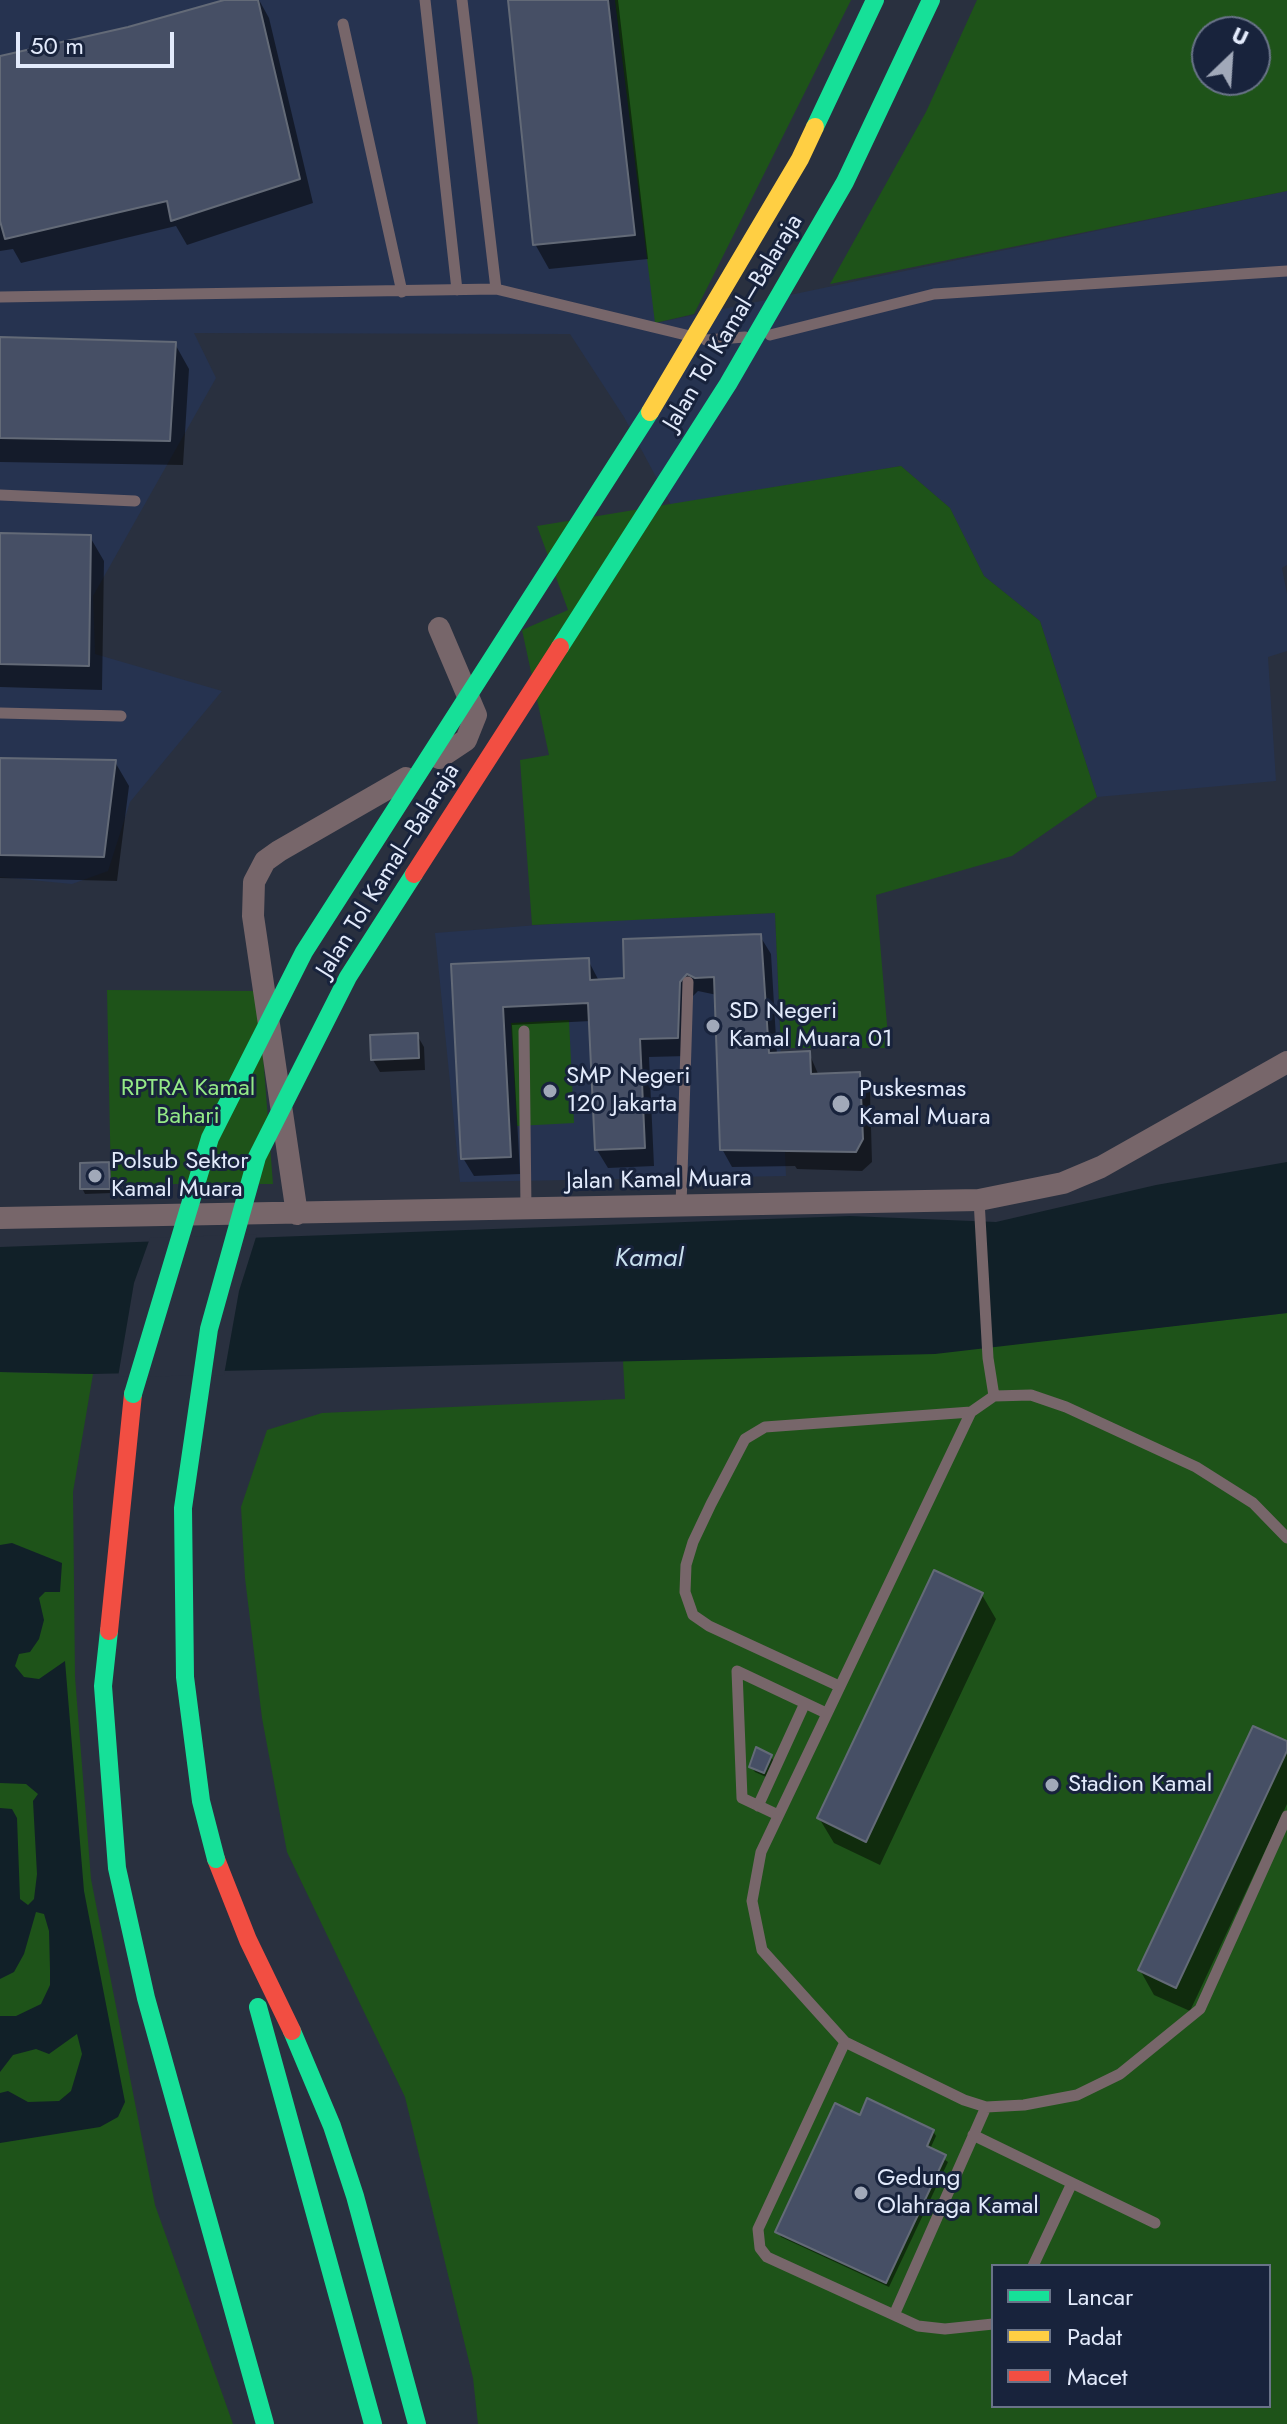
<!DOCTYPE html>
<meta charset="utf-8">
<style>
body{margin:0}
#map{position:relative;width:1287px;height:2424px;overflow:hidden;background:#29303f;font-family:Jost,sans-serif}
canvas{display:block}
.legend{position:absolute;left:991px;top:2264px;width:280px;height:144px;box-sizing:border-box;background:#18233c;border:2px solid #697388;margin:0;padding:10px 14px;list-style:none;font-size:24px;color:#e2eafb}
.legend li{display:flex;align-items:center;gap:16px;height:40px}
.legend b{width:40px;border:2px solid #697388}
.north{position:absolute;left:1191px;top:16px;width:80px;height:80px;box-sizing:border-box;background:#18233c;border:2px solid #697388;border-radius:50%;rotate:25deg;font-size:22px;font-weight:700;line-height:32px;text-align:center;color:#e2eafb}
.north::after{content:'';display:block;margin:auto;width:28px;height:36px;background:#a1a9b9;clip-path:polygon(50% 0,100% 100%,50% 72%,0 100%)}
.scale{position:absolute;left:16px;top:32px;width:158px;height:36px;box-sizing:border-box;border:4px solid #e2eafb;border-top:0;padding-left:10px;font-size:24px;line-height:28px;white-space:nowrap;color:#e2eafb;-webkit-text-stroke:6px #18233c;paint-order:stroke}
</style>
<div id="map">
<canvas width="1287" height="2424"></canvas>
<ul class="legend">
<li><b style="height:10px;background:#16e098"></b>Lancar</li>
<li><b style="height:10px;background:#ffcf43"></b>Padat</li>
<li><b style="height:10px;background:#f24e42"></b>Macet</li>
</ul>
<div class="north">U</div>
<div class="scale">50 m</div>
</div>
<script>
const g = document.querySelector('canvas').getContext('2d');
g.lineJoin = 'round';
function fill(path, color) { g.fillStyle = color; g.fill(path, 'evenodd'); }
const poly = rows => new Path2D(rows.map(r => 'M' + r).join(''));
function stroke(path, color, width, dash) { g.strokeStyle = color; g.lineWidth = width; g.lineCap = dash ? 'butt' : 'round'; g.setLineDash(dash || []); g.stroke(path); }
function drawText(font, color, halo, rows, align = 'center') {
  g.font = font + ' Jost,sans-serif'; g.lineWidth = 6; g.setLineDash([]); g.textBaseline = 'middle'; g.strokeStyle = halo; g.fillStyle = color; for (const [text, x, y, turn = 0] of rows) {
    g.save(); g.translate(x, y); g.rotate((+turn || 0) * Math.PI / 180); g.textAlign = isNaN(turn) ? turn : align; if (halo) g.strokeText(text, 0, 0); g.fillText(text, 0, 0); g.restore();
  }
}
fill(poly([
 [0,0,615,0,656,323,1287,191,1287,565,1282,568,1287,594,1287,651,1268,657,1276,781,1097,797,1040,621,984,576,950,508,901,466,671,505,624,417,570,334,194,333,216,378,93,596,95,654,222,691,130,802,108,871,72,884,0,877],
 [775,913,786,1176,460,1182,435,933,615,919]
]), '#263350');
fill(poly([
 [615,0,851,0,694,314,655,323],
 [977,0,1287,0,1287,191,830,284,926,112],
 [1207,32,1255,32,1255,80,1207,80],
 [901,466,950,508,984,576,1040,621,1097,797,1012,856,876,895,889,1048,781,1048,775,913,532,925,520,760,549,755,522,630,568,610,537,526],
 [107,990,258,991,273,1184,111,1184],
 [569,1020,574,1123,517,1126,511,1023],
 [1287,1313,1287,2424,478,2424,473,2378,405,2097,287,1852,262,1718,245,1578,241,1507,267,1430,322,1413,625,1399,623,1361,935,1353],
 [993,2266,1269,2266,1269,2406,993,2406],
 [0,1372,93,1374,73,1492,75,1677,91,1879,155,2205,233,2424,0,2424]
]), '#1e5319');
fill(poly([
 [1287,1162,1287,1313,935,1354,93,1374,0,1372,0,1247,850,1216,996,1222,1156,1185],
 [12,1543,62,1563,60,1592,45,1592,39,1598,44,1620,39,1639,30,1652,19,1654,15,1666,24,1677,39,1679,65,1661,84,1891,125,2102,118,2117,100,2127,0,2143,0,2093,8,2091,28,2102,59,2101,71,2091,82,2054,77,2034,49,2054,36,2049,13,2055,0,2072,0,2016,16,2016,41,2004,50,1985,50,1970,49,1931,44,1914,36,1912,24,1954,14,1972,0,1979,0,1808,12,1809,17,1818,20,1899,28,1905,34,1899,37,1874,33,1801,38,1794,26,1784,0,1783,0,1545]
]), '#112028');
fill(poly([
 [257,1234,239,1291,224,1375,118,1377,134,1283,150,1238]
]), '#29303f');
fill(poly([
 [232,0,259,0,269,18,313,203,187,245,176,226,21,263,13,249,0,251,0,59],
 [510,0,618,0,648,259,549,269,535,244],
 [0,339,175,344,189,369,183,465,0,462],
 [0,535,90,537,104,561,102,690,0,687],
 [0,760,115,762,129,786,117,881,0,878],
 [760,936,771,954,777,1055,809,1053,819,1076,859,1074,870,1092,872,1162,862,1171,797,1169,795,1166,732,1167,722,1149,717,995,698,991,689,1000,687,1056,649,1057,654,1166,608,1168,597,1150,591,1021,512,1025,520,1174,474,1176,463,1158,453,966,588,960,599,981,626,980],
 [417,1035,424,1047,425,1070,380,1072,373,1060],
 [108,1164,112,1193,85,1194,82,1188],
 [982,1595,996,1619,880,1865,834,1843,819,1818],
 [1287,1744,1287,1804,1190,2011,1154,1995,1140,1970],
 [771,1756,774,1762,766,1777,755,1772,751,1767],
 [861,2117,933,2131,936,2136,930,2149,948,2162,889,2287,781,2237,778,2232]
]), '#0007');
const building = poly([
 [224,0,258,0,300,179,171,221,167,201,5,239,0,221,0,56,128,27,224,0],
 [508,0,608,0,635,235,533,245,508,0],
 [0,337,176,342,170,441,0,438,0,337],
 [0,533,91,535,89,666,0,664,0,533],
 [0,758,116,760,104,857,0,855,0,758],
 [761,934,769,1053,810,1051,811,1074,860,1072,863,1139,856,1152,720,1150,714,977,695,978,687,974,680,982,678,1038,640,1039,645,1148,595,1150,588,1003,503,1007,511,1157,461,1159,451,964,589,958,590,980,624,978,623,939,761,934],
 [418,1033,419,1058,371,1060,370,1035,418,1033],
 [109,1162,110,1189,80,1189,80,1163,109,1162],
 [934,1570,983,1593,866,1842,817,1818,934,1570],
 [1253,1726,1287,1741,1287,1751,1176,1988,1138,1970,1253,1726],
 [756,1747,772,1755,764,1773,749,1767,756,1747],
 [867,2098,934,2130,927,2146,946,2155,886,2283,775,2232,835,2103,860,2115,867,2098]
]);
fill(building, '#464f65');
stroke(building, '#636a77', 2);
stroke(poly([
 [425,0,457,290],
 [462,0,496,289],
 [343,24,402,292],
 [0,297,496,289,690,336],
 [770,335,934,294,1287,271],
 [706,340,745,337],
 [0,495,135,501],
 [0,713,121,716],
 [524,1031,526,1210],
 [979,1200,988,1358,994,1396],
 [681,1206,688,982],
 [1287,1538,1253,1503,1196,1467,1066,1407,1031,1395,994,1396,971,1412,761,1852,752,1901,762,1950,845,2042,964,2100,986,2107,1024,2105,1077,2095,1120,2074,1200,2009,1287,1816],
 [839,1686,709,1626,693,1615,685,1592,686,1565,693,1542,711,1504,745,1439,765,1427,971,1412],
 [758,1806,805,1703],
 [778,1815,742,1798,737,1671,826,1713],
 [845,2042,758,2229,760,2248,767,2257,894,2315,986,2107],
 [973,2135,1072,2183,1033,2266],
 [1072,2183,1155,2223],
 [894,2315,918,2326,945,2329,993,2324]
]), '#77666a', 11);
stroke(poly([
 [439,758,466,740,476,715,439,628],
 [297,1214,253,916,254,882,265,861,279,851,406,778],
 [0,1218,979,1200,1063,1183,1101,1167,1287,1062]
]), '#77666a', 22);
stroke(poly([
 [109,1631,103,1686,117,1868,146,1998,265,2424],
 [258,2007,373,2424],
 [292,2031,332,2126,355,2196,417,2424]
]), '#16e098', 18);
stroke(poly([
 [109,1631,133,1394],
 [216,1859,248,1940,292,2031]
]), '#f24e42', 18);
stroke(poly([
 [815,127,875,0],
 [560,647,728,384,845,182,931,0],
 [133,1394,210,1138,304,952,650,412],
 [216,1859,201,1801,185,1677,183,1508,209,1329,257,1157,348,977,414,874]
]), '#16e098', 18);
stroke(poly([
 [650,412,800,159,815,127]
]), '#ffcf43', 18);
stroke(poly([
 [414,874,560,647]
]), '#f24e42', 18);
for (const [x, y, r, color] of [
 [713,1026,8,"#a1a9b9"],
 [550,1091,8,"#a1a9b9"],
 [841,1104,10,"#a1a9b9"],
 [95,1176,8,"#a1a9b9"],
 [1052,1785,8,"#a1a9b9"],
 [861,2193,8,"#a1a9b9"]
]) { const dot = new Path2D(); dot.arc(x, y, r, 0, 2 * Math.PI); g.fillStyle = color; g.fill(dot); stroke(dot, '#18233c', 3); }
drawText('24px', '#e2eafb', '#18233c', [
 ["Jalan Tol Kamal–Balaraja",734,323,-59],
 ["Jalan Tol Kamal–Balaraja",389,871,-58],
 ["Jalan Kamal Muara",659,1181,-1]
]);
drawText('24px', '#e2eafb', '#18233c', [
 ["SD Negeri",729,1012],
 ["Kamal Muara 01",729,1040],
 ["SMP Negeri",566,1077],
 ["120 Jakarta",566,1105],
 ["Puskesmas",859,1090],
 ["Kamal Muara",859,1118],
 ["Polsub Sektor",111,1162],
 ["Kamal Muara",111,1190],
 ["Stadion Kamal",1068,1785],
 ["Gedung",877,2179],
 ["Olahraga Kamal",877,2207]
], 'left');
drawText('24px', '#94ea87', '#18233c', [
 ["RPTRA Kamal",188,1089],
 ["Bahari",188,1117]
]);
drawText('italic 26px', '#c9e1ee', '#18233c', [
 ["Kamal",649,1260]
]);
</script>
